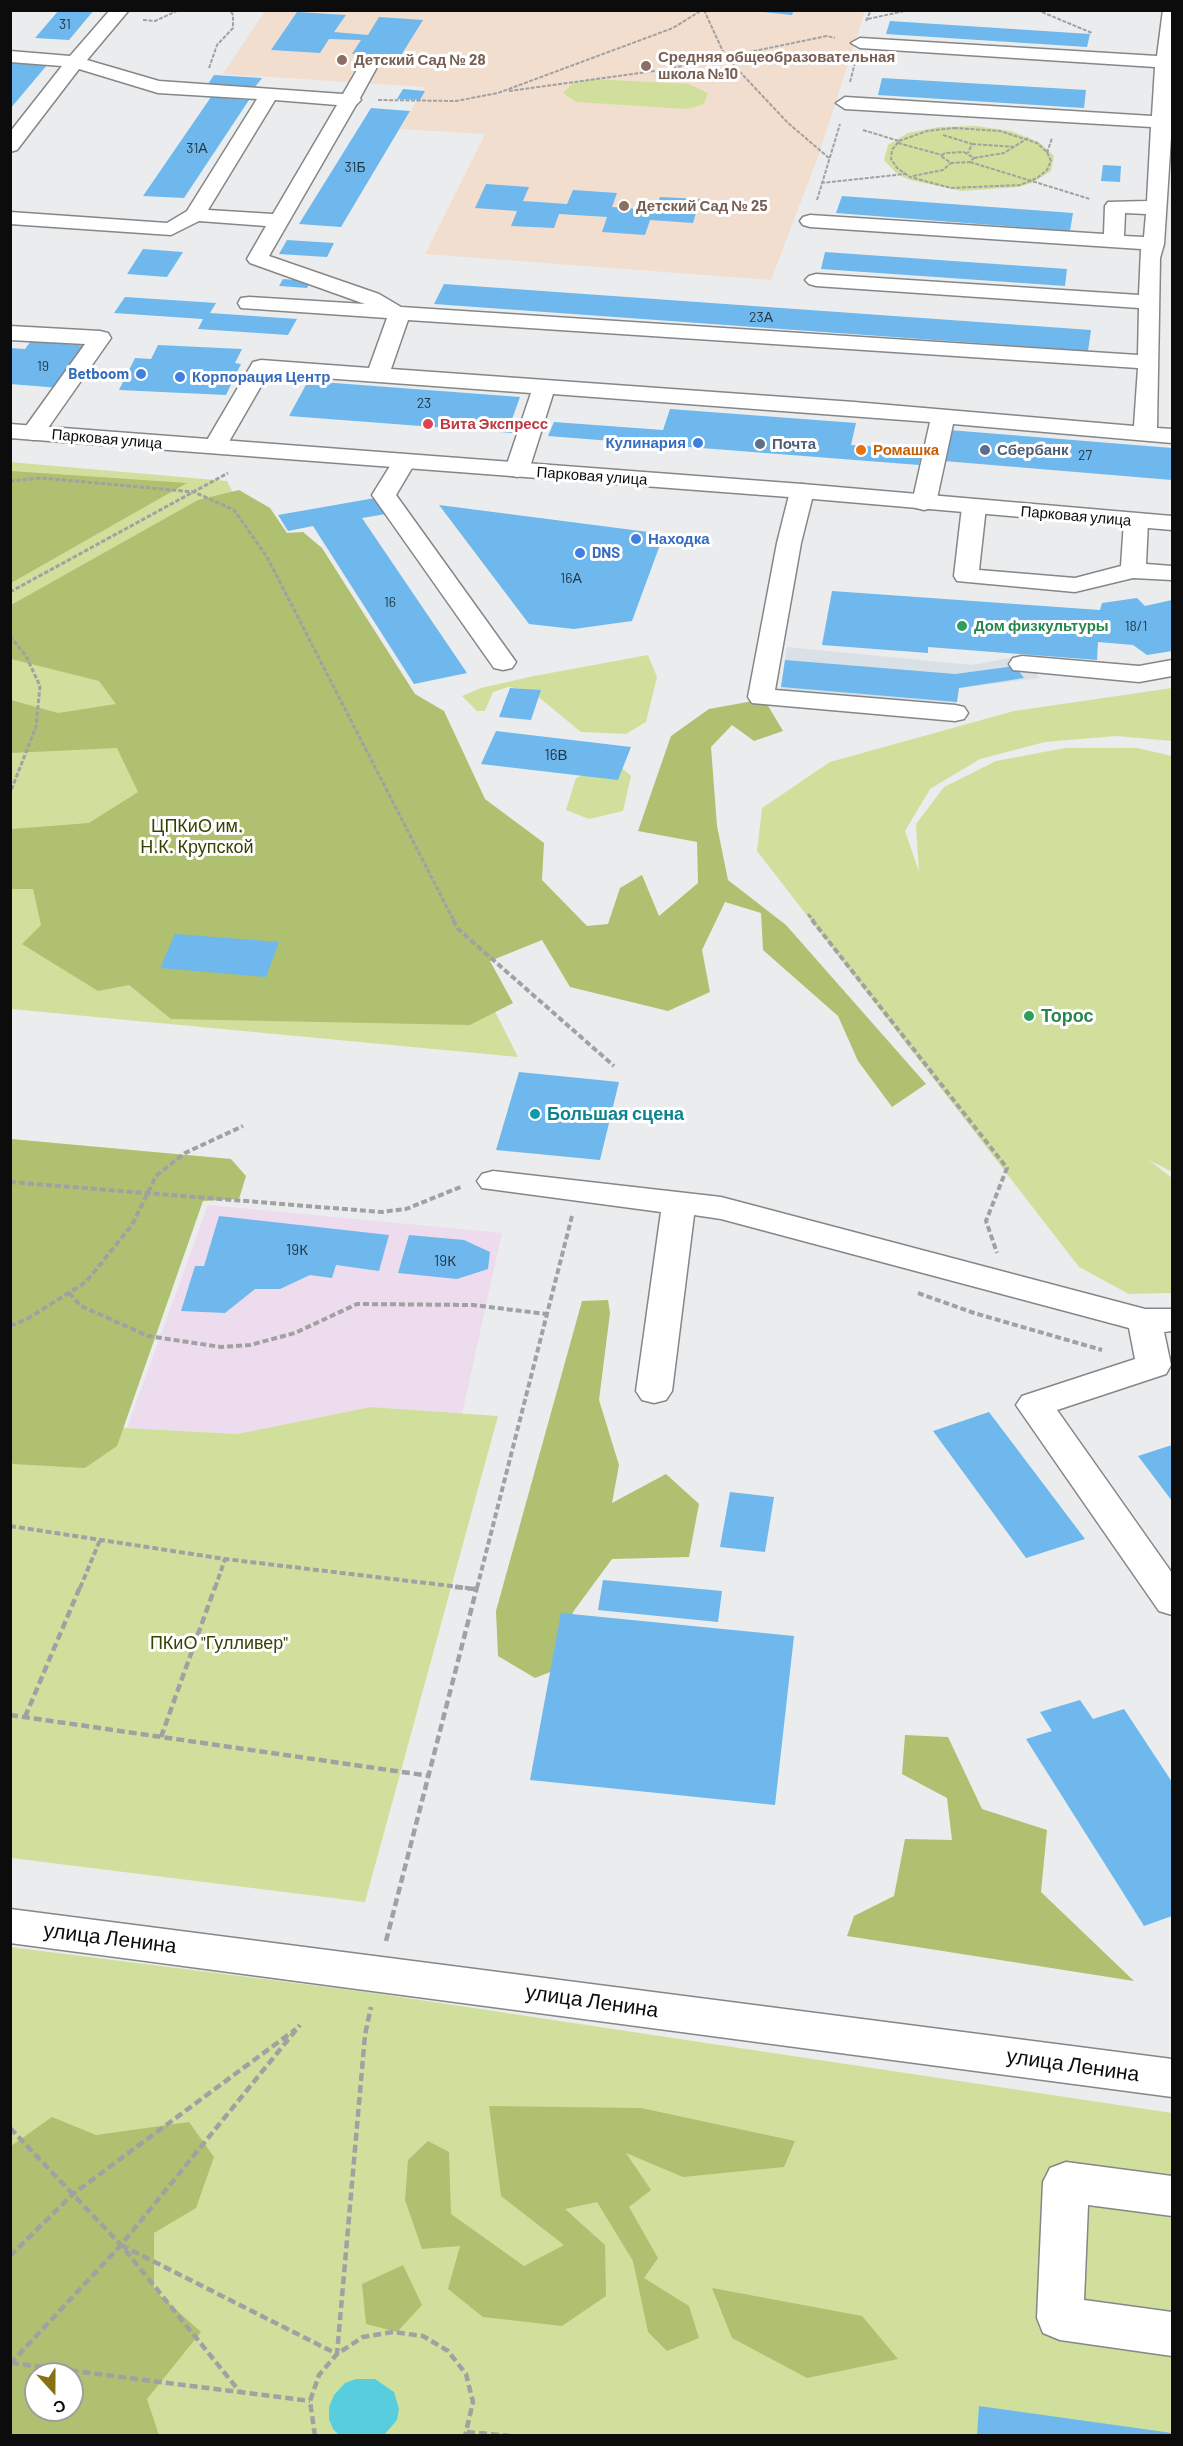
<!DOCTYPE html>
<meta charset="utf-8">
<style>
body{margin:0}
#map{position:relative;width:1183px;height:2446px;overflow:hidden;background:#ebeced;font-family:Barlow,sans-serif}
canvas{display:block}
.frame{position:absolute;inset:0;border:12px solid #0c0c0d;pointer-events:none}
.north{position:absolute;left:24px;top:2362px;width:60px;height:60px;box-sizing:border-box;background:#fff;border:2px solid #9e9e9e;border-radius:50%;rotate:159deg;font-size:16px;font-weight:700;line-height:24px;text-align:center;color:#0c0c0d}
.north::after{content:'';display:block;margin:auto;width:21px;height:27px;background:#897012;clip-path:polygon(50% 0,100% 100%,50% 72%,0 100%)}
</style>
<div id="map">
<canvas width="1183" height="2446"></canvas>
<div class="frame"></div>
<div class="north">С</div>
</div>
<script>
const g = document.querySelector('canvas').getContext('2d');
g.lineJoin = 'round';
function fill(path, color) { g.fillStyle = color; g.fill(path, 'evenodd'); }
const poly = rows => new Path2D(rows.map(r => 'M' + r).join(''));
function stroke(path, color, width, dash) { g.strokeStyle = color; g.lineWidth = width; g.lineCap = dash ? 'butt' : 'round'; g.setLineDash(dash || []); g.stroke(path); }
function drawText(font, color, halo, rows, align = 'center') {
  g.font = font + ' Barlow,sans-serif'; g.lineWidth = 6; g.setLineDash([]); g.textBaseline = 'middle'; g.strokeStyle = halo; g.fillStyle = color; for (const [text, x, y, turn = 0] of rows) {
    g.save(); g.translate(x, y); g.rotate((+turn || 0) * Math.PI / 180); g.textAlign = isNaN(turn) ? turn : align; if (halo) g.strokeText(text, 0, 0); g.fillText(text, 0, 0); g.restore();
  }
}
fill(poly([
 [208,1205,502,1233,462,1414,371,1407,237,1434,127,1428]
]), '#eddced');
fill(poly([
 [787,647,972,665,1021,656,1040,678,959,688,953,717,778,705]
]), '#d9e0e6');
fill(poly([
 [265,11,865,11,818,157,771,280,425,254,485,134,400,129,425,87,223,74]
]), '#f2decf');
fill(poly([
 [592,79,689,84,708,93,704,104,687,109,576,102,563,93,573,83],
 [976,126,1011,131,1039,142,1054,156,1051,171,1032,183,1018,187,962,191,910,180,897,174,884,160,888,145,908,133,939,127],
 [10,462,227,481,518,1057,11,1009],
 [648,655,657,677,646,722,626,734,581,732,530,690,508,687,493,692,485,711,477,711,462,696,481,688,534,676],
 [1172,688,1172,741,1117,736,1045,742,980,759,930,789,905,831,919,872,916,824,944,787,996,761,1065,748,1137,748,1172,756,1172,1172,1149,1160,1172,1178,1172,1293,1129,1294,1079,1267,757,851,762,808,830,762,1014,711],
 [614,761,631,776,623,811,589,819,566,810,576,778],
 [371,1407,498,1416,365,1902,11,1858,11,1417,127,1428,237,1434],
 [10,1947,367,1992,1172,2113,1172,2435,11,2435],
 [36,2374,72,2374,72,2410,36,2410]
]), '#d0e09c');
fill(poly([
 [11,471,187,483,11,583],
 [239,490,270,508,287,533,303,532,322,548,415,694,444,711,485,799,544,843,542,880,587,926,608,924,620,888,642,875,659,916,698,883,697,842,638,831,671,736,709,709,764,699,783,731,754,741,732,725,711,747,717,826,728,880,786,925,926,1084,892,1107,858,1061,838,1016,763,950,761,913,725,902,702,950,710,992,668,1011,570,987,542,940,490,961,513,1003,470,1025,171,1019,129,985,98,991,22,944,41,925,33,889,11,889,11,829,89,823,138,792,117,748,11,753,11,700,58,713,116,704,99,681,11,659,11,605,198,500],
 [11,1139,231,1159,246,1176,239,1199,203,1201,117,1446,85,1468,13,1464,11,1461],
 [608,1300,610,1313,599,1400,619,1465,612,1503,666,1474,699,1504,689,1557,612,1559,573,1612,563,1667,535,1678,498,1656,496,1611,582,1301],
 [905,1735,948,1737,982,1809,1047,1830,1041,1892,1134,1981,847,1936,854,1916,894,1896,905,1839,952,1840,947,1798,902,1774],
 [489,2106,641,2108,795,2141,784,2167,683,2177,626,2153,651,2190,629,2207,658,2258,644,2278,689,2306,699,2338,667,2351,648,2332,633,2261,597,2202,565,2209,605,2245,606,2296,562,2326,483,2317,448,2289,460,2246,422,2249,405,2200,408,2160,428,2141,449,2152,451,2214,524,2266,564,2245,501,2196],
 [52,2117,96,2135,189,2122,214,2157,196,2208,154,2233,154,2290,201,2332,147,2399,159,2435,11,2435,11,2146],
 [36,2374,72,2374,72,2410,36,2410],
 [403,2265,422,2305,397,2332,366,2324,362,2284],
 [712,2288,862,2316,898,2359,807,2378,732,2338]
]), '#afc070');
fill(poly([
 [356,2379,375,2379,394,2392,399,2409,397,2420,384,2435,339,2435,333,2429,329,2419,329,2407,334,2395,345,2383]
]), '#58cdde');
fill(poly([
 [59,10,94,10,69,40,35,38],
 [744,10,794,10,792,15],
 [297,12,346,15,334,32,368,35,379,17,423,20,400,57,352,54,361,40,329,39,320,53,271,50],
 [890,21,1090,34,1087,47,886,34],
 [10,63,47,65,10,109],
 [214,75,262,78,255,87,208,84],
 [882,78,1086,90,1084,108,878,95],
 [403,89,425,91,420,100,397,99],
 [211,97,249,100,184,198,143,196],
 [371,108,410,111,341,227,299,224],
 [1103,165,1121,166,1120,182,1101,181],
 [486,184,529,187,523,201,567,204,573,190,617,193,612,207,656,210,660,197,700,199,693,223,650,220,645,235,602,232,607,217,559,214,554,228,511,226,517,211,475,208],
 [842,196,1073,213,1070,231,836,213],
 [287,240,334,243,327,257,279,254],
 [143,249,183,252,167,277,127,274],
 [825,252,1067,269,1065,286,821,269],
 [283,279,311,281,307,288,279,286],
 [444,284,1091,330,1088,351,434,304],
 [125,297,216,303,210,313,297,319,288,335,198,329,203,319,114,313],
 [31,341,89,346,60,388,10,384,10,348,25,349],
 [158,345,242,349,235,363,241,364,226,395,119,390,135,358,151,359],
 [308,381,520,397,511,422,530,423,526,434,289,416],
 [670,409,856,423,851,445,922,450,919,465,548,436,554,422,663,430],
 [949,430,1172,448,1172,480,944,461],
 [375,498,386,514,362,518,467,673,414,684,313,526,288,531,278,515],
 [439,505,664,534,632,621,574,629,529,624],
 [832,591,1100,610,1102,603,1137,598,1145,606,1172,600,1172,651,1147,655,1133,645,1098,642,1097,660,928,647,928,653,822,645],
 [785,660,955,674,1015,666,1024,678,959,688,957,702,781,687],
 [510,688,541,690,531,720,499,717],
 [496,731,631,747,618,780,481,764],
 [175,934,279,942,266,977,160,968],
 [519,1072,619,1082,600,1160,496,1150],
 [219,1216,389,1235,379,1271,336,1265,332,1278,310,1275,280,1289,255,1289,225,1313,181,1311,195,1266,204,1266],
 [409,1235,464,1240,490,1252,488,1269,457,1279,398,1273],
 [989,1412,1085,1539,1026,1558,933,1431],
 [1172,1445,1172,1501,1138,1456],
 [730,1492,774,1497,765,1552,720,1547],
 [603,1580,722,1591,718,1622,598,1610],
 [561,1613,794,1636,775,1805,530,1780],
 [1080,1700,1093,1719,1124,1709,1172,1782,1172,1916,1144,1926,1026,1739,1052,1731,1040,1712],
 [979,2406,1172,2433,1172,2436,977,2436]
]), '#6eb8ed');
const minor = poly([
 [110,10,129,10,87,60,159,81,343,94,361,63,375,63,377,67,360,98,361,100,356,105,269,256,379,294,401,307,1138,355,1139,308,816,286,809,284,805,280,809,276,816,274,1139,295,1141,249,810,227,803,225,800,221,803,217,810,215,1104,234,1105,206,1108,202,1147,201,1151,127,845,109,836,103,845,97,1152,116,1155,67,860,48,851,43,860,38,1157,56,1163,10,1172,10,1172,122,1164,244,1160,258,1157,428,1172,429,1172,443,953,424,936,503,932,508,924,510,916,508,912,503,930,422,553,394,529,470,525,475,517,477,509,475,505,470,531,393,268,374,223,452,207,452,203,447,253,362,261,360,369,368,387,318,241,308,238,303,241,298,249,297,365,304,250,263,247,259,266,226,199,221,171,235,10,224,10,212,167,223,187,211,257,99,158,93,79,69,17,150,10,152,10,132,62,66,10,62,10,51,70,56,110,10],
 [275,100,337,105,273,214,208,210,275,100],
 [1125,213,1146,214,1144,237,1124,236,1125,213],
 [408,320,1138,368,1134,426,854,402,391,369,408,320],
 [10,326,100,331,108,333,111,338,41,438,33,440,25,438,21,433,85,344,10,340,10,326],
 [403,456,411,458,415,463,396,495,516,662,512,668,503,670,494,668,372,495,395,458,403,456],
 [802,484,810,486,814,491,801,543,775,690,955,705,964,707,968,713,964,719,955,721,752,703,748,697,777,543,790,491,794,486,802,484],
 [974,500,982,502,986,507,979,570,1075,578,1121,566,1124,521,1127,516,1136,514,1145,516,1148,521,1146,564,1172,566,1172,580,1133,578,1075,592,957,581,954,576,962,507,966,502,974,500],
 [1022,656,1139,666,1172,660,1172,676,1139,682,1013,670,1009,664,1013,658,1022,656],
 [493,1171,721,1197,1145,1309,1172,1309,1172,1331,1164,1332,1171,1365,1166,1374,1057,1410,1172,1573,1172,1615,1159,1611,1016,1405,1022,1396,1135,1359,1129,1328,721,1219,694,1215,672,1391,666,1400,654,1403,642,1400,636,1391,661,1212,482,1188,477,1181,482,1174,493,1171],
 [1066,2162,1172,2176,1172,2216,1088,2205,1084,2300,1172,2312,1172,2356,1060,2340,1043,2333,1037,2318,1043,2182,1050,2168,1066,2162]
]);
const major = poly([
 [10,424,802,484,1172,516,1172,530,802,498,10,438,10,424],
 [10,1909,1172,2059,1172,2097,10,1943,10,1909]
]);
stroke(minor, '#858687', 3);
stroke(major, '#858687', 3);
stroke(poly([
 [704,10,725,56,788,123,829,158],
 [1037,10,1092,33],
 [868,19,909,10],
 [143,20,155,21,179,10],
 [866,21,871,10],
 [209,68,217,45,233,28,233,15,230,10],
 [850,82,855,63],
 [509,91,662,70,827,36,835,38],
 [378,100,456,101,498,93,673,28,702,10],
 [954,128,1000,131,1037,143,1047,152,1051,161,1047,170,1037,178,1020,185,951,188,910,177,897,168,891,159,892,150,899,141,927,131,954,128],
 [863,130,899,141],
 [943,135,972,144,968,153],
 [898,143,942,155],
 [972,144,1016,147],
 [964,152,974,158,970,162,951,163,941,156,945,153,964,152],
 [1047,153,1052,138],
 [974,158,1004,153,1028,138],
 [970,162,1090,199],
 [913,176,943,170,951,163],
 [821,183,905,174],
 [817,200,840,124]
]), '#a0a1a2', 2, [4, 1.5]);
stroke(poly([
 [10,481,42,478,194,492,234,510,267,557,454,921],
 [10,592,228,473],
 [10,636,26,656,40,686,36,727,10,793],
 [808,914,814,921]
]), '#a0a1a2', 3, [4.5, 2]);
stroke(poly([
 [453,920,458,929,614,1066],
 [812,920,1007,1168,986,1221,997,1253],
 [10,1182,381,1212,406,1209,463,1186],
 [69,1293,81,1306,148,1336,221,1347,250,1345,295,1333,357,1304,473,1305,546,1314],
 [918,1293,974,1313,1102,1350],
 [10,1326,27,1319,86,1282,132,1225,156,1176,185,1153,243,1126],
 [10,1526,225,1559,468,1588],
 [80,1588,100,1540],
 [215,1588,225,1559],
 [477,1588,572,1216]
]), '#a0a1a2', 4, [6, 3]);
stroke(poly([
 [455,1587,476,1589],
 [10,1715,430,1776],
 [25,1717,80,1587],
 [161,1737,215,1587],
 [386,1941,477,1587],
 [10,2128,121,2245,240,2392,310,2401],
 [121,2245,337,2354,365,2035,371,2007],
 [10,2256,73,2194,296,2029],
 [11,2363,239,2392],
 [10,2364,121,2245,300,2025],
 [467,2432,510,2436],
 [315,2436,310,2401,319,2375,337,2354,363,2337,393,2332,423,2336,448,2351,466,2374,473,2402,465,2436]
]), '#a0a1a2', 4.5, [8, 4]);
fill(minor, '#fff');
fill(major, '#fff');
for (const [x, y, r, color] of [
 [342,60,6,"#8d6e63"],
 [646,66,6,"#8d6e63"],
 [624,206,6,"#8d6e63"],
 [141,374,6,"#3f7fe0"],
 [180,377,6,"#3f7fe0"],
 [428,424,6,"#e0444e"],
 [698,443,6,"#3f7fe0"],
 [760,444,6,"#5c6f8a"],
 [861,450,6,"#e8710a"],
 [985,450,6,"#5c6f8a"],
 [636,539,6,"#3f7fe0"],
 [580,553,6,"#3f7fe0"],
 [962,626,6,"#2e9e5b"],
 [1029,1016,6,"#2e9e5b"],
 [535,1114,6,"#0f9aa8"]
]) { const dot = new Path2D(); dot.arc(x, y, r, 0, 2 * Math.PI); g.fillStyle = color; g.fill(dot); stroke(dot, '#fff', 2); }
drawText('14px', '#243745', null, [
 ["31",65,24],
 ["31А",197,148],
 ["31Б",355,167],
 ["23А",761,317],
 ["19",43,366],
 ["23",424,403],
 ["27",1085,455],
 ["16А",571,578],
 ["16",390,602],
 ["18/1",1136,626]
]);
drawText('bold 15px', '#785e54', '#fff', [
 ["Средняя общеобразовательная",658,57],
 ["школа №10",658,74],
 ["Детский Сад № 28",354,60],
 ["Детский Сад № 25",636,206]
], 'left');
drawText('bold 15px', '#366cbe', '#fff', [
 ["Betboom",129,374,"right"],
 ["Корпорация Центр",192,377],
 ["Кулинария",686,443,"right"],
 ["Находка",648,539],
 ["DNS",592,553]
], 'left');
drawText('bold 15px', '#be3a42', '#fff', [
 ["Вита Экспресс",440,424]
], 'left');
drawText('15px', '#0c0c0d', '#fff', [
 ["Парковая улица",107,439,5],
 ["Парковая улица",592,476,4],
 ["Парковая улица",1076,516,5]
]);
drawText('bold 15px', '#4e5e75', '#fff', [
 ["Почта",772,444],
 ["Сбербанк",997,450]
], 'left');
drawText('bold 15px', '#c56008', '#fff', [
 ["Ромашка",873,450]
], 'left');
drawText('bold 15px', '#27864d', '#fff', [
 ["Дом физкультуры",974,626]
], 'left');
drawText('15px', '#243745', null, [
 ["16В",556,755],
 ["19К",297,1250],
 ["19К",445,1261]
]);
drawText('18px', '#374102', '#fff', [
 ["ЦПКиО им.",197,826],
 ["Н.К. Крупской",197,847],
 ["ПКиО \"Гулливер\"",219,1643]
]);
drawText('bold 18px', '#27864d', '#fff', [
 ["Торос",1041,1016]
], 'left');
drawText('bold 18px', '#0d838f', '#fff', [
 ["Большая сцена",547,1114]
], 'left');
drawText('21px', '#0c0c0d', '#fff', [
 ["улица Ленина",110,1938,7],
 ["улица Ленина",592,2001,8],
 ["улица Ленина",1073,2065,8]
]);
</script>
